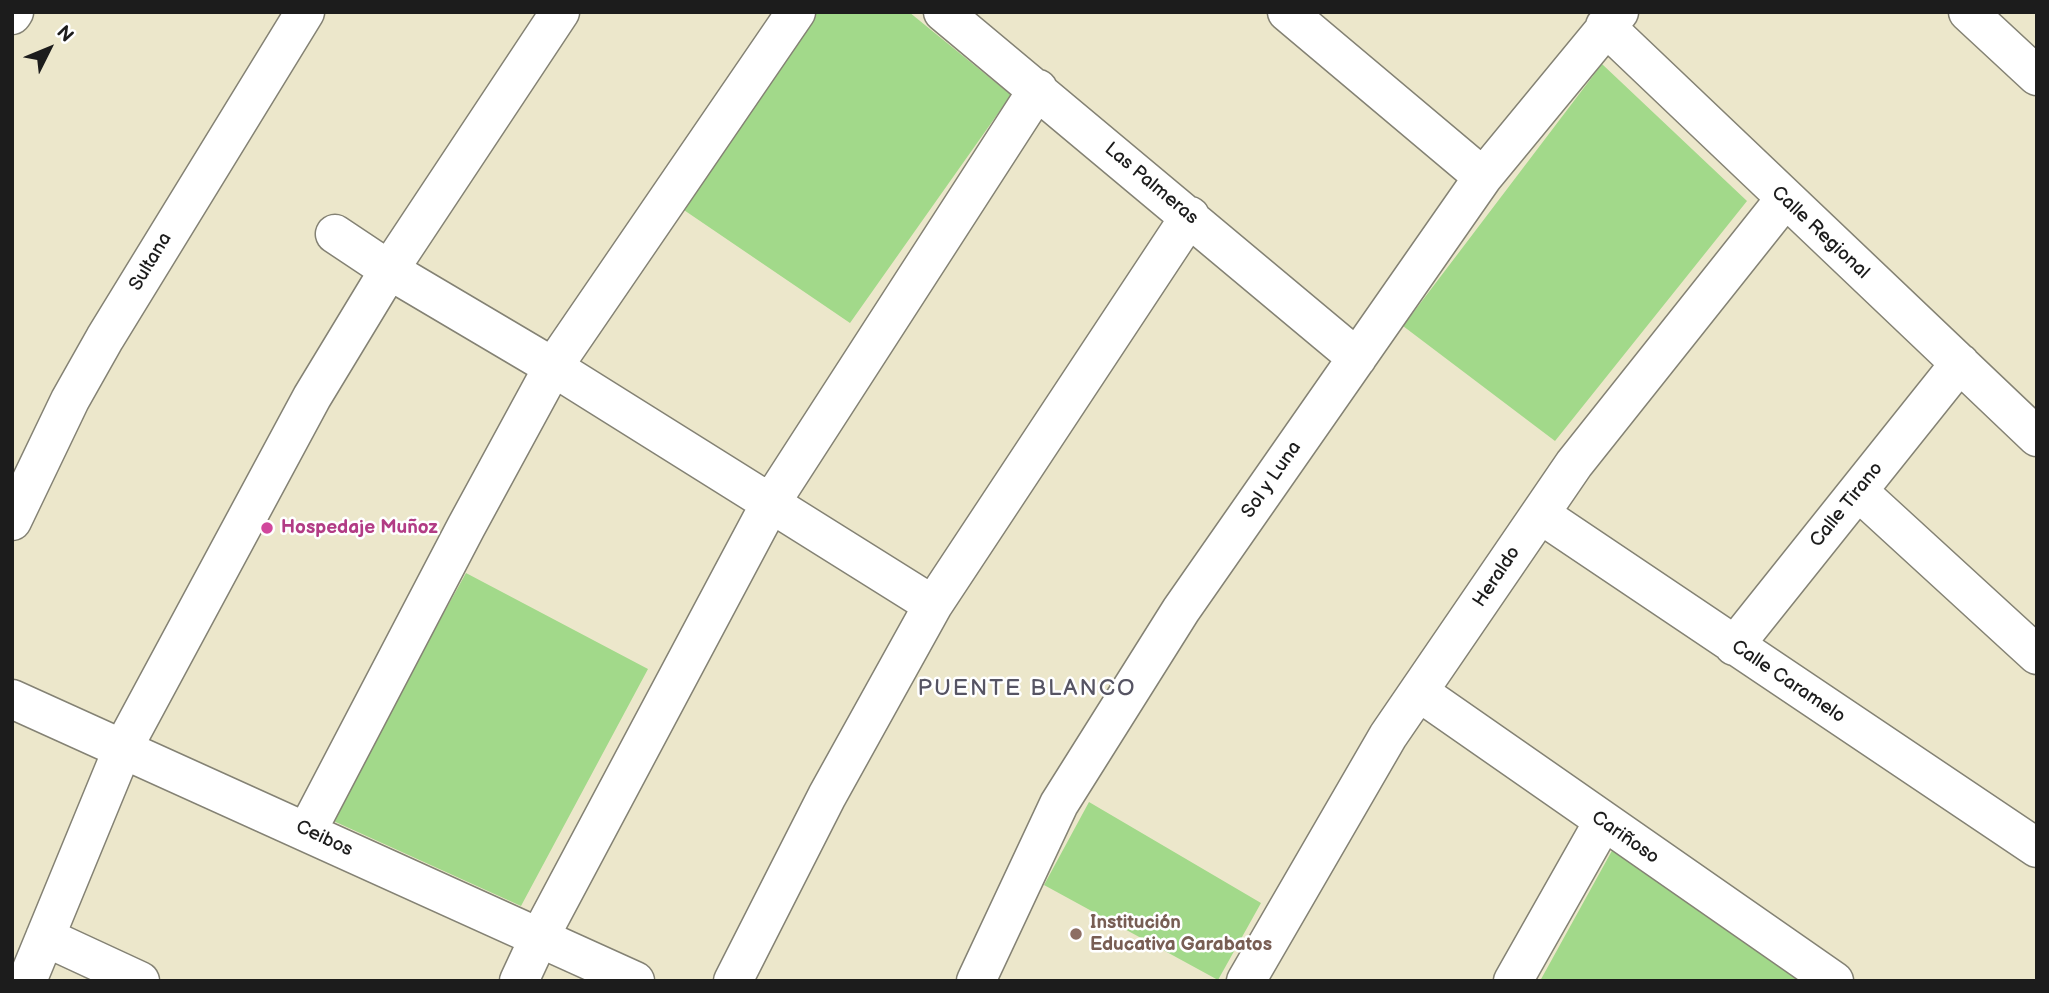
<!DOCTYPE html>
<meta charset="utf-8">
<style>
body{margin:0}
#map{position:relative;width:2049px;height:993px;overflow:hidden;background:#ece7cb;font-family:"Balsamiq Sans",sans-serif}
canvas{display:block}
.frame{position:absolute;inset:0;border:14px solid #1c1c1c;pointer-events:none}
.north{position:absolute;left:14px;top:14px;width:70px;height:70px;-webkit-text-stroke:5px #fff;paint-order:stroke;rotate:47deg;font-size:19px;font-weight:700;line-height:28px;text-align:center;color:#1c1c1c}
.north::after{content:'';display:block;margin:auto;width:24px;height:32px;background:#1c1c1c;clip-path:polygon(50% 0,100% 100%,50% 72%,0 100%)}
</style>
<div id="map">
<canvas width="2049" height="993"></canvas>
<div class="frame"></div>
<div class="north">N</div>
</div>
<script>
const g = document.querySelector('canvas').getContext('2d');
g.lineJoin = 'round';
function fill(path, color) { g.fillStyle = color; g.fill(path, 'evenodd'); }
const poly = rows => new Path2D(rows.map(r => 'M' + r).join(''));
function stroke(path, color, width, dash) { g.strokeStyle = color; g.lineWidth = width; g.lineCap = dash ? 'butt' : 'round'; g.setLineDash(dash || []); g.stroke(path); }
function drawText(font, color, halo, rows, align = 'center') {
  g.font = font + ' "Balsamiq Sans",sans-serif'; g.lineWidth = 5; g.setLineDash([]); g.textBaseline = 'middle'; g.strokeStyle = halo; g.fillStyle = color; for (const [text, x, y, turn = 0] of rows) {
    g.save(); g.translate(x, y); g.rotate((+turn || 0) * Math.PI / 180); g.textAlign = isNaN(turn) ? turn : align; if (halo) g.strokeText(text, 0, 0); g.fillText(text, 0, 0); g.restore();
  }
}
fill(poly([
 [809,12,909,12,1011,95,850,323,678,206],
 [1602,64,1747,201,1555,441,1403,326],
 [466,573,648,669,521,906,329,819],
 [1089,802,1261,903,1218,980,1044,885],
 [1614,847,1807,981,1540,981]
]), '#a2d98a');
const minor = poly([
 [943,12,1357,358],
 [1287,12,1483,177],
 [1968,12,2037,76],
 [12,15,14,12],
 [1605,26,2037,437],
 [335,234,389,270,553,367,933,605],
 [1858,491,2037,655],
 [1540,514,2037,848],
 [12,521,70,400,105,338,305,12],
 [1734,646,1960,363],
 [1419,692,1834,981],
 [12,699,635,981],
 [307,831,466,527,553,367,796,12],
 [45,937,140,981],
 [27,981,123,748,312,397,389,270,560,12],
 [519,981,539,938,770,504,1038,89],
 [733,981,827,796,933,605,1190,216],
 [976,981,1059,804,1181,610,1483,177,1619,12],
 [1246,981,1388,736,1574,464,1784,200],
 [1513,981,1603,822]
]);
stroke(minor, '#848274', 41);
stroke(minor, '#fff', 38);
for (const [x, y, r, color] of [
 [267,528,7,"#d1479c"],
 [1076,934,7,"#8d6e63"]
]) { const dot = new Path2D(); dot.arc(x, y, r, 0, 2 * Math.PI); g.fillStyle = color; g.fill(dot); stroke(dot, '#fff', 2.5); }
drawText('19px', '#1c1c1c', '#fff', [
 ["Las Palmeras",1151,184,40],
 ["Calle Regional",1820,233,43],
 ["Sultana",151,262,-59],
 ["Sol y Luna",1272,480,-55],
 ["Calle Tirano",1847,505,-51],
 ["Heraldo",1497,577,-56],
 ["Calle Caramelo",1788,682,34],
 ["Cariñoso",1625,838,35],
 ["Ceibos",324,839,25]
]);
drawText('bold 19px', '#b23c85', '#fff', [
 ["Hospedaje Muñoz",281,528]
], 'left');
drawText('bold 19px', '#785e54', '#fff', [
 ["Institución",1090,923],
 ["Educativa Garabatos",1090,945]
], 'left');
g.letterSpacing = '2px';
drawText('23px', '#565463', '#fff', [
 ["PUENTE BLANCO",1027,689]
]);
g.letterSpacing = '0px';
</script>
